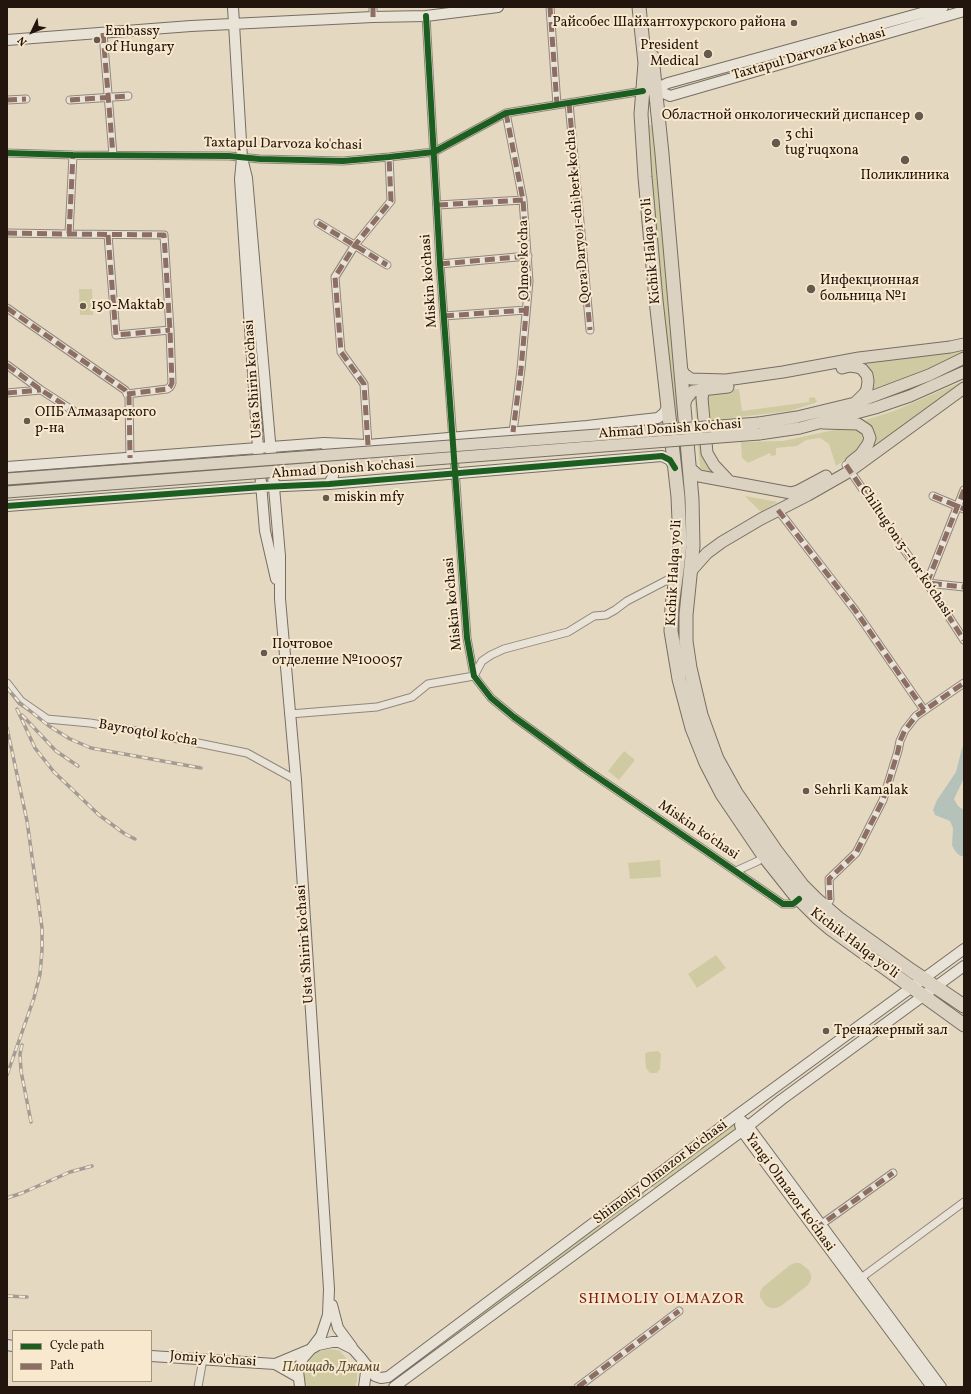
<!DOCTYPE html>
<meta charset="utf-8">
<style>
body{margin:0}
#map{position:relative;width:971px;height:1394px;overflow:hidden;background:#e5d8c1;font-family:Vollkorn,serif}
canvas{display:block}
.frame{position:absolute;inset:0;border:8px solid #22150e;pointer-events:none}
.legend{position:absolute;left:12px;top:1330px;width:140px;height:52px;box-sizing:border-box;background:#f8e8cd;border:1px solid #a29481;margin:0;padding:5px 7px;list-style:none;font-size:12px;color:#22150e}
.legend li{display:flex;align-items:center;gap:8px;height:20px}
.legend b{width:20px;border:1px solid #a29481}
.north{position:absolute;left:12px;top:12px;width:40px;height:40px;-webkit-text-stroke:3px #f8e8cd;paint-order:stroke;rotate:227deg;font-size:11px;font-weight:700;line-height:16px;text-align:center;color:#22150e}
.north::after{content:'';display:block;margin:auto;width:14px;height:18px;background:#22150e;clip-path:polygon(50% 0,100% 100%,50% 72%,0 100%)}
</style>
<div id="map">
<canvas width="971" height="1394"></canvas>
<div class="frame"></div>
<ul class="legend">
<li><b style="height:5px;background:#1b5e20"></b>Cycle path</li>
<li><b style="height:5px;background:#8d6e63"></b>Path</li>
</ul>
<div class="north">N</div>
</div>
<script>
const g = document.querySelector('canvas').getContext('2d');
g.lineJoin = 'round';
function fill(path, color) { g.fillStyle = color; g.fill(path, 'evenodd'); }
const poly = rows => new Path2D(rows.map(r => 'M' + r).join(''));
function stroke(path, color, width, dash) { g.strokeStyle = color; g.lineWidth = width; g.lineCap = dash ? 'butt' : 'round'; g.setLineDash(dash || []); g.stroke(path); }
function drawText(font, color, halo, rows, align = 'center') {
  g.font = font + ' Vollkorn,serif'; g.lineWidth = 4; g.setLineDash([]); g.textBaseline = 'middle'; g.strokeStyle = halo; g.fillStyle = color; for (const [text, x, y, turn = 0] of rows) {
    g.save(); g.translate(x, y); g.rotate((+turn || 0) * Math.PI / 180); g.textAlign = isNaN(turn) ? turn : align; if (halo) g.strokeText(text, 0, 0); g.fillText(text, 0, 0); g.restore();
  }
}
fill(poly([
 [649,125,654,125,690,536,685,563,684,562,648,150],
 [79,289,92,289,93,315,80,315],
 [964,348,964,352,934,367,871,391,873,381,871,372,868,368,860,363],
 [963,381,871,451,875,441,874,432,870,426,862,421,894,411],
 [739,389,742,411,809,402,809,398,814,397,817,401,815,403,789,411,707,421,708,391],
 [700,392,698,398,718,475,705,475,700,468,694,396],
 [848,427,855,428,862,433,865,441,860,450,836,466,829,444,820,438,806,440,797,446,776,448,776,455,771,456,770,453,748,463,742,458,741,442,783,441],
 [745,496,778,502,761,512],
 [624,751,635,760,619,780,608,771],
 [660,860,661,877,630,879,628,863],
 [716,955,726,968,697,988,688,974],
 [658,1051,661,1054,660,1069,657,1073,650,1073,646,1068,645,1054,648,1052],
 [733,1125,736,1128,734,1130,655,1188,652,1187,652,1184],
 [643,1192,645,1194,644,1196,473,1324,470,1320],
 [795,1263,800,1263,809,1270,811,1275,811,1280,808,1285,781,1306,776,1308,771,1308,766,1306,760,1297,760,1292,763,1287,790,1265],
 [460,1329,462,1331,395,1382,392,1378],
 [333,1349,340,1351,357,1371,357,1380,355,1387,307,1387,304,1376,306,1367,310,1359,316,1353,324,1350]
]), '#d0caa2');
fill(poly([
 [964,746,964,778,954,799,958,806,964,810,964,857,959,855,955,851,952,845,953,828,950,821,935,815,933,810,937,800,956,772,962,748]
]), '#b5c2ba');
const street = poly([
 [373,7,373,17],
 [550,7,557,105],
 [426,16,440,264,453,441],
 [103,33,113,155],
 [7,100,26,99],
 [70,100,128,96],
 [569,103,590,330],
 [506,113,523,200,529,281,521,369,513,432],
 [7,153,73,155,229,156,260,159,343,161,389,157,434,152,506,113,643,91],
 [438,205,523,200],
 [318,223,387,265],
 [7,233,69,234,164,235,170,330,172,383,170,387,167,389,127,394],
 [69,234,73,155],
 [108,235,116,335,170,330],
 [440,264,528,256],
 [7,308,125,390,129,396,130,458],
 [444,316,526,310],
 [7,365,41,390,75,412],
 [7,393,41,390],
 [368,445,364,384,341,352,335,277,355,245,391,201,389,157],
 [454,455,467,638,474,676,491,698,514,717,584,768,706,851,783,904,793,904,799,899],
 [846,465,927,583,964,640],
 [964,490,927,583,964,587],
 [933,496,964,509],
 [778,510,855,610,924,710],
 [7,683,21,701,47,719,90,723,149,733,247,753,296,780],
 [290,714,377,707,412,697,428,684,474,676,482,661,491,655,504,649,568,632,594,616,606,615,615,610,627,601,677,575],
 [736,871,758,861,764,856],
 [825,907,830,900,829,879,856,853,883,800,898,751,900,741,905,730,916,716,964,683],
 [819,1226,893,1173],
 [861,1278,964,1202],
 [198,1387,203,1359],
 [578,1387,679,1311]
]);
const secondary = poly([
 [233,7,242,158,240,179,258,448,265,531,276,579],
 [7,40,191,26,373,17,426,16,498,7],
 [655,89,670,96,964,11],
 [651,90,655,89,668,83,943,7],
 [242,158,247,178,280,556,280,599,296,780,329,1289,328,1315,321,1336,311,1349,275,1364],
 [327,448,332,459,333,470,333,476,329,484],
 [7,467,324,443,368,445,587,426,658,418,664,413,668,406],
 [7,506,262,487,329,484,662,456,670,460,675,468],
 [736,1116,748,1126,941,1387],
 [740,1125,742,1131,932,1387],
 [332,1305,338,1328,352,1347],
 [7,1345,13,1346],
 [151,1356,275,1364,298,1377],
 [361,1358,375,1376,381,1378,388,1377,736,1116,964,949],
 [300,1387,298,1371,303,1358,311,1349,318,1345,332,1342,339,1342,353,1349,361,1358,366,1372,364,1387],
 [394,1387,742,1131,781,1100,964,966]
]);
const primary = poly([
 [680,367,684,374,691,379,726,380,783,372,859,358,950,347,964,344],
 [842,368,850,366,857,367,862,369,867,375,868,381,867,389,865,393,855,403],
 [709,385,704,389,702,398,707,453,714,465,729,481],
 [684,405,687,398,693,391,728,387],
 [759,423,797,417,855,403,929,375,964,358],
 [823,423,858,424,867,430,870,438,868,444,861,454,851,462],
 [759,434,800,428,875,408,910,396,964,372],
 [690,468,699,476,791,493,798,491,826,476],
 [691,571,707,553,722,542,761,519,808,495,850,471,964,388]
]);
const highway = poly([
 [639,7,645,63,641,114,645,177,656,300,678,497,680,544,677,570,672,606,671,631,679,679,692,728,706,763,722,794,764,856,795,895,817,917,831,929,964,1025],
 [652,56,662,154,692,499,693,546,686,615,686,641,690,668,701,715,717,759,736,793,776,851,802,885,817,900,838,918,912,971,964,1006]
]);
stroke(street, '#91887b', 9);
stroke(secondary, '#766e62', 12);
stroke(primary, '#766e62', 13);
stroke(highway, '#766e62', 15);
stroke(street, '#e9e2d7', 7);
stroke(secondary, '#e9e2d7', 10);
stroke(primary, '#dcd2c2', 11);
stroke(highway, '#dcd2c2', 13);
const rail = poly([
 [7,688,19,702,49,726,70,739,91,748,201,768],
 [17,709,35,748,54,772,99,815,125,834,135,839],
 [22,715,56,751,78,766],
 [7,728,27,821,42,928,42,950,40,974,34,998,7,1075],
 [22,1045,20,1054,21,1071,31,1122],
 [7,1198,22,1193,70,1172,92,1166],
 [7,1296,27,1297]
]);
stroke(rail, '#a39c94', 3.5);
stroke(rail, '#f8e8cd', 2, [6]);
const primaryBridge = poly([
 [7,479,759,423],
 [7,492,759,434]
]);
stroke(primaryBridge, '#766e62', 13, []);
stroke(primaryBridge, '#dcd2c2', 11);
stroke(poly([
 [373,7,373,17],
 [550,7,557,105],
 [103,33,113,155],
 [7,100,26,99],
 [70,100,128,96],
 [569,103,590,330],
 [506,113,523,200,529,281,521,369,513,432],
 [438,205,523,200],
 [318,223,387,265],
 [7,233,69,234,164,235,170,330,172,383,170,387,167,389,127,394],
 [69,234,73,155],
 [108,235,116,335,170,330],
 [440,264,528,256],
 [7,308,125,390,129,396,130,458],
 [444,316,526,310],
 [7,365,41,390,75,412],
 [7,393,41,390],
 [368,445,364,384,341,352,335,277,355,245,391,201,389,157],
 [846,465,927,583,964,640],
 [964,490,927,583,964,587],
 [933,496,964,509],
 [778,510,855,610,924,710],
 [830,900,829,879,856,853,883,800,898,751,900,741,905,730,916,716,964,683],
 [815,1229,893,1173],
 [578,1387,679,1311]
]), '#8d6e63', 5, [10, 5]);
stroke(poly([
 [426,16,440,264,467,638,474,676,491,698,514,717,584,768,706,851,783,904,793,904,799,899],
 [7,153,73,155,229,156,260,159,343,161,389,157,434,152,506,113,643,91],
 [7,506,262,487,329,484,662,456,670,460,675,468]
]), '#1b5e20', 6);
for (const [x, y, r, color] of [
 [794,23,4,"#66594d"],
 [97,40,4,"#66594d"],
 [708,54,5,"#66594d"],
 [919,116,5,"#66594d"],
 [776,143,5,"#66594d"],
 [905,160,5,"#66594d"],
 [811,289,5,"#66594d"],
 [83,306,4,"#66594d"],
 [27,421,4,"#66594d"],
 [326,498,4,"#66594d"],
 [264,653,4,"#66594d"],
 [806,791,4,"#66594d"],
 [826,1031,4,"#66594d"]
]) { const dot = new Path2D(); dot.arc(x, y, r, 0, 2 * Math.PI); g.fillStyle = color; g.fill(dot); stroke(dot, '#f8e8cd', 1.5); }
drawText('14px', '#22150e', '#f8e8cd', [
 ["Райсобес Шайхантохурского района",786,23,"right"],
 ["Embassy",105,32],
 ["of Hungary",105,48],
 ["President",699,46,"right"],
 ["Medical",699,62,"right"],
 ["Областной онкологический диспансер",910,116,"right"],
 ["3 chi",785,135],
 ["tug'ruqxona",785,151],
 ["Поликлиника",905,176,"center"],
 ["Инфекционная",820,281],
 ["больница №1",820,297],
 ["150-Maktab",91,306],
 ["ОПБ Алмазарского",35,413],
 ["р-на",35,429],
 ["miskin mfy",334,498],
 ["Почтовое",272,645],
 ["отделение №100057",272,661],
 ["Sehrli Kamalak",814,791],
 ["Тренажерный зал",834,1031]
], 'left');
drawText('14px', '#22150e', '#f8e8cd', [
 ["Taxtapul Darvoza ko'chasi",809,55,-16],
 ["Taxtapul Darvoza ko'chasi",283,145,1],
 ["Qora Daryo 1-chi berk ko'cha",579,216,-95],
 ["Kichik Halqa yo'li",652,251,-95],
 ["Olmos ko'cha",525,260,-91],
 ["Miskin ko'chasi",430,281,-94],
 ["Usta Shirin ko'chasi",254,379,-94],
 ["Ahmad Donish ko'chasi",670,430,-4],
 ["Ahmad Donish ko'chasi",343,470,-4],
 ["Chiltug'on 3--tor koʻchasi",905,552,56],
 ["Kichik Halqa yo'li",675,573,-87],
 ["Miskin ko'chasi",454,604,-95],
 ["Bayroqtol ko'cha",148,734,10],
 ["Miskin ko'chasi",698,831,34],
 ["Usta Shirin ko'chasi",306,944,-94],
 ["Kichik Halqa yo'li",854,944,37],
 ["Shimoliy Olmazor ko'chasi",661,1173,-37],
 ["Yangi Olmazor ko'chasi",789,1193,54],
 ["Jomiy ko'chasi",213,1360,4]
]);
drawText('italic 14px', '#595039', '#f8e8cd', [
 ["Площадь Джами",331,1368]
]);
g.letterSpacing = '1px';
drawText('15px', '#7a1f14', '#f8e8cd', [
 ["SHIMOLIY OLMAZOR",662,1300]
]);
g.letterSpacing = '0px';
</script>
